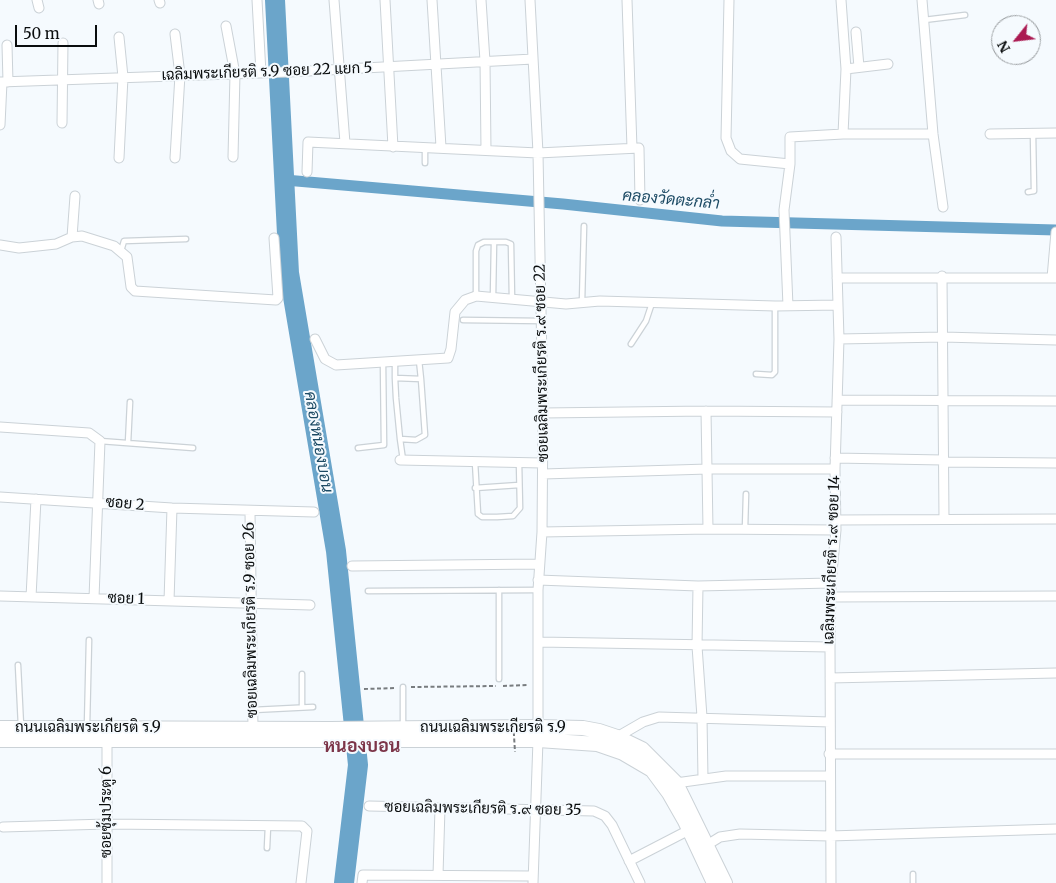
<!DOCTYPE html>
<meta charset="utf-8">
<style>
body{margin:0}
#map{position:relative;width:1056px;height:883px;overflow:hidden;background:#f5fafe;font-family:Merriweather,serif}
canvas{display:block}
.north{position:absolute;left:991px;top:15px;width:50px;height:50px;box-sizing:border-box;background:#f5fafe;border:1px solid #979b9e;border-radius:50%;rotate:241deg;font-size:14px;font-weight:700;line-height:20px;text-align:center;color:#0a0d0e}
.north::after{content:'';display:block;margin:auto;width:18px;height:22px;background:#ab1a52;clip-path:polygon(50% 0,100% 100%,50% 72%,0 100%)}
.scale{position:absolute;left:15px;top:25px;width:82px;height:22px;box-sizing:border-box;border:2px solid #0a0d0e;border-top:0;padding-left:6px;font-size:15px;line-height:18px;white-space:nowrap;color:#0a0d0e;-webkit-text-stroke:4px #f5fafe;paint-order:stroke}
</style>
<div id="map">
<canvas width="1056" height="883"></canvas>
<div class="north">N</div>
<div class="scale">50 m</div>
</div>
<script>
const g = document.querySelector('canvas').getContext('2d');
g.lineJoin = 'round';
const poly = rows => new Path2D(rows.map(r => 'M' + r).join(''));
function stroke(path, color, width, dash) { g.strokeStyle = color; g.lineWidth = width; g.lineCap = dash ? 'butt' : 'round'; g.setLineDash(dash || []); g.stroke(path); }
function drawText(font, color, halo, rows, align = 'center') {
  g.font = font + ' Merriweather,Sarabun,serif'; g.lineWidth = 4; g.setLineDash([]); g.textBaseline = 'middle'; g.strokeStyle = halo; g.fillStyle = color; for (const [text, x, y, turn = 0] of rows) {
    g.save(); g.translate(x, y); g.rotate((+turn || 0) * Math.PI / 180); g.textAlign = isNaN(turn) ? turn : align; if (halo) g.strokeText(text, 0, 0); g.fillText(text, 0, 0); g.restore();
  }
}
stroke(poly([
 [285,180,563,204,722,221,1056,230]
]), '#6ba5ca', 11);
stroke(poly([
 [275,0,289,273,336,551,358,765,344,883]
]), '#6ba5ca', 20);
const service = poly([
 [924,20,965,15],
 [425,147,425,163],
 [1028,192,1034,191,1033,133],
 [121,251,124,241,186,239],
 [476,296,476,251,478,245,484,242,506,242,511,244,512,299],
 [493,297,494,242],
 [582,302,584,226],
 [463,320,542,321],
 [631,344,646,321,652,303],
 [419,360,421,379],
 [395,362,395,378],
 [756,374,772,375,775,372,775,306],
 [400,439,416,440,425,435,421,379,395,378,396,398,400,439,403,460],
 [100,441,193,448],
 [128,443,130,402],
 [358,448,384,445,383,362],
 [475,462,478,514,482,517,497,517,513,516,520,508,519,462],
 [475,488,519,485],
 [745,529,746,494],
 [499,590,499,679],
 [368,591,538,590],
 [18,665,21,726],
 [302,707,302,674],
 [253,710,313,707],
 [87,726,89,640],
 [403,726,403,687],
 [267,848,268,826],
 [913,874,913,883]
]);
const minor = poly([
 [37,0,39,8],
 [98,0,99,4],
 [159,0,160,3],
 [257,0,261,73],
 [334,0,345,143],
 [385,0,393,147],
 [432,0,441,147],
 [481,0,485,61,486,150],
 [530,0,538,153,543,413,542,532,538,590,538,727],
 [627,0,632,148],
 [729,0,726,138,731,151,740,159,790,164],
 [841,0,846,69,843,134],
 [922,0,933,134,943,207],
 [226,26,235,74,233,157],
 [856,32,859,67],
 [7,45,8,82],
 [846,69,888,64],
 [0,82,289,72,533,59],
 [62,123,63,43],
 [0,125,2,82],
 [990,134,1056,133],
 [119,158,123,77,119,37],
 [175,158,180,75,175,34],
 [307,172,308,142,538,153,639,148,640,200],
 [72,237,75,196],
 [0,245,19,248,56,244,72,237,82,236,114,246,127,257,131,287,135,291,276,300,278,298,274,238],
 [942,276,944,519],
 [837,278,1056,278],
 [1052,278,1056,232],
 [788,306,784,210,790,164,790,137,843,134,933,134],
 [315,339,325,359,336,365,448,358,451,349,455,312,465,300,476,296,566,304,600,301,775,306,838,305],
 [839,339,943,337,1056,340],
 [837,400,1056,401],
 [706,411,708,529],
 [543,413,706,411,837,412],
 [0,427,89,433,100,441,94,598],
 [835,458,943,460],
 [400,460,542,463],
 [943,462,1056,463],
 [543,474,708,469,835,469],
 [0,497,172,508,314,512],
 [250,512,253,729],
 [836,520,1056,519],
 [542,532,708,529,836,530],
 [352,566,539,564],
 [538,580,698,586,831,583],
 [698,586,697,646,702,717,703,779],
 [0,596,310,605],
 [31,597,36,499],
 [831,597,1056,596],
 [169,601,172,508],
 [539,642,830,647],
 [830,678,1056,673],
 [617,737,643,722,659,717,830,722],
 [107,741,107,883],
 [829,754,1056,754],
 [676,783,726,776,830,776],
 [369,806,594,811,605,816,612,825,640,883],
 [3,827,107,824,302,826,307,831,301,883],
 [707,845,720,837,740,834,830,836,1056,829],
 [629,861,689,830],
 [438,875,440,808],
 [362,883,363,875,533,876],
 [533,883,538,740],
 [831,883,830,647,831,583,836,530,835,469,839,339,836,237]
]);
const secondary = poly([
 [0,728,330,729,538,727,583,728,599,731,617,737,642,749,676,783,725,883],
 [0,740,538,740,597,744,623,753,652,770,669,793,685,821,714,883]
]);
stroke(service, '#cbd2d7', 7);
stroke(minor, '#cbd2d7', 11);
stroke(secondary, '#cbd2d7', 16);
stroke(poly([
 [503,686,528,685],
 [411,687,496,686],
 [364,689,396,688]
]), '#787c7f', 2, [4, 2.5]);
stroke(service, '#fff', 4.5);
stroke(minor, '#fff', 9);
stroke(secondary, '#fff', 14);
stroke(poly([
 [513,719,515,752]
]), '#787c7f', 2, [4, 2.5]);
drawText('15px', '#0a0d0e', '#f5fafe', [
 ["เฉลิมพระเกียรติ ร.9 ซอย 22 แยก 5",267,72,-2],
 ["ซอยเฉลิมพระเกียรติ ร.๙ ซอย 22",542,363,-91],
 ["ซอย 2",125,504,5],
 ["เฉลิมพระเกียรติ ร.๙ ซอย 14",832,560,-88],
 ["ซอย 1",126,599,2],
 ["ซอยเฉลิมพระเกียรติ ร.9 ซอย 26",251,620,-91],
 ["ถนนเฉลิมพระเกียรติ ร.9",88,728],
 ["ถนนเฉลิมพระเกียรติ ร.9",493,728],
 ["ซอยเฉลิมพระเกียรติ ร.๙ ซอย 35",483,809,1],
 ["ซอยซุ้มประตู 6",107,812,-90]
]);
drawText('italic 16px', '#1c4a64', '#f5fafe', [
 ["คลองวัดตะกล่ำ",671,200,5],
 ["คลองหนองบอน",318,442,80]
]);
drawText('bold 18px', '#7c3549', '#f5fafe', [
 ["หนองบอน",362,747]
]);
</script>
